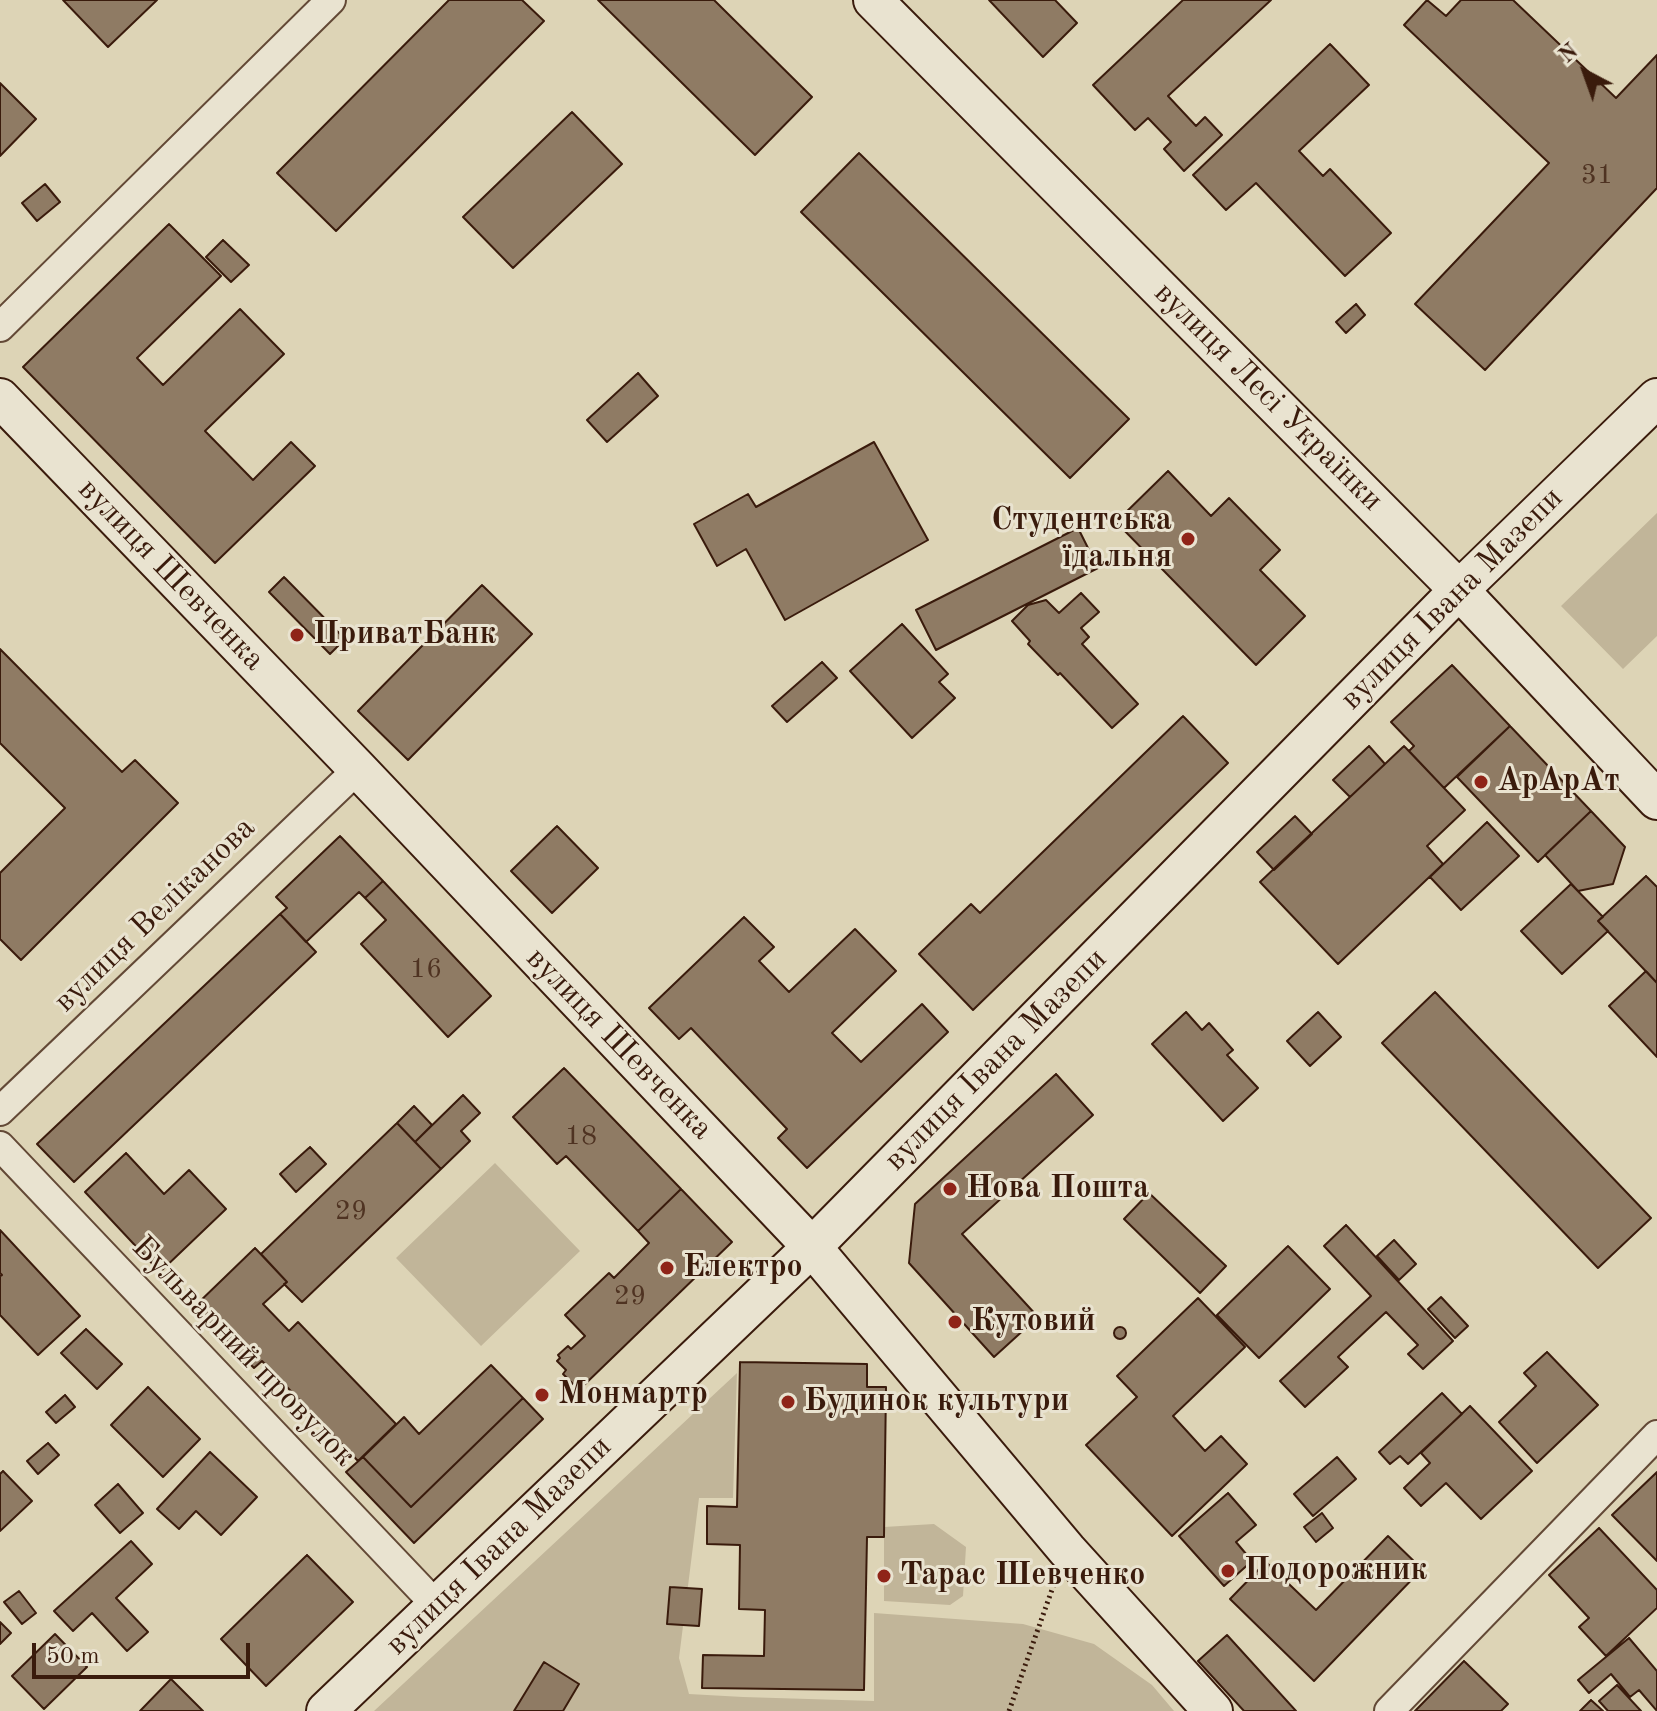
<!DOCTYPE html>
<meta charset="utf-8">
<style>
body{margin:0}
#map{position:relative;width:1657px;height:1711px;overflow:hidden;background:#ddd4b6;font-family:"Old Standard TT",serif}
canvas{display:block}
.north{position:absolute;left:1545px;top:32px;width:80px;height:80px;-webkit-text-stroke:6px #e9e3d0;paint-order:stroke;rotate:319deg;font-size:22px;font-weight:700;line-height:32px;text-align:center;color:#3a1b0c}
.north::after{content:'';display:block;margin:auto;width:28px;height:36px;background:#3a1b0c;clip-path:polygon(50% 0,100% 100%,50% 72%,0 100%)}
.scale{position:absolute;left:32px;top:1643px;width:218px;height:36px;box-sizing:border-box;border:4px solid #3a1b0c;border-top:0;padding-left:10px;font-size:24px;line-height:28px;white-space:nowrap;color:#3a1b0c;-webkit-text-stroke:6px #e9e3d0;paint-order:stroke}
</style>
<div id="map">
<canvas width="1657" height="1711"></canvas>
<div class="north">N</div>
<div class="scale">50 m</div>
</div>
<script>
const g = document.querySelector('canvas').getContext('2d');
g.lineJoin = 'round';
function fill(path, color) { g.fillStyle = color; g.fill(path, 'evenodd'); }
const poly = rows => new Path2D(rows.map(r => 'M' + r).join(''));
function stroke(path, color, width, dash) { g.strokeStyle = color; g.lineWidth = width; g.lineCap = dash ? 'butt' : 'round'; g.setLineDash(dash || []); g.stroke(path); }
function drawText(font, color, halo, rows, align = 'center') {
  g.font = font + ' "Old Standard TT",serif'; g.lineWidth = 6; g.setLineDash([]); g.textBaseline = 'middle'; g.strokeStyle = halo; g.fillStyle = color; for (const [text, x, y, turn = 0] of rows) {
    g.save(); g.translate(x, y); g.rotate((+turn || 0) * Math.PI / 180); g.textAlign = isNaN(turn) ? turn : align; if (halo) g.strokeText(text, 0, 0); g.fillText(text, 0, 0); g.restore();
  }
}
fill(poly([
 [1657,513,1657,636,1623,669,1561,606],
 [495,1163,580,1251,481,1346,396,1258],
 [737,1373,733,1498,699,1498,679,1658,689,1694,743,1697,874,1701,874,1613,1023,1624,1094,1644,1152,1685,1174,1711,374,1711],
 [934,1524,966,1547,963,1596,950,1605,884,1601,884,1527]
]), '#c1b599');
const building = poly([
 [63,0,157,0,108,47,63,0],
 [449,0,522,0,544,21,336,231,277,173,449,0],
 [598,0,714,0,812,97,755,155,598,0],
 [989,0,1055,0,1077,23,1043,57,989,0],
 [1183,0,1271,0,1168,96,1196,126,1205,117,1222,135,1184,171,1164,149,1171,142,1148,118,1135,130,1093,85,1183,0],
 [1427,0,1446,16,1461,0,1513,0,1616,98,1657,55,1657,188,1485,370,1415,304,1549,163,1404,25,1427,0],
 [1330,44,1369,85,1299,151,1323,176,1330,169,1391,233,1345,276,1256,183,1226,210,1193,175,1330,44],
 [0,83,36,119,0,156,0,83],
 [572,112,622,164,513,268,463,217,572,112],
 [859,153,1129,419,1070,478,801,212,859,153],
 [45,184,60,202,37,221,22,203,45,184],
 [169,224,221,276,137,358,163,385,240,309,284,354,205,431,253,480,291,442,315,466,215,563,23,367,169,224],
 [223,240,249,265,231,282,206,257,223,240],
 [1356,304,1365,315,1346,333,1336,322,1356,304],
 [638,373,658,396,607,442,587,420,638,373],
 [874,442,928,540,785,620,746,549,717,566,694,524,748,494,756,507,874,442],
 [1168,471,1211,516,1229,498,1280,550,1260,570,1305,616,1256,665,1116,522,1168,471],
 [1078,528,1098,568,936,650,916,610,1078,528],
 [284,577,345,639,330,654,269,592,284,577],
 [482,585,532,634,408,760,358,711,482,585],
 [1081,593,1099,612,1081,628,1089,637,1082,644,1138,704,1112,728,1060,673,1058,675,1028,644,1030,641,1012,621,1028,605,1046,600,1059,613,1081,593],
 [902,624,948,674,939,682,955,698,912,738,850,671,902,624],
 [0,649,122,772,135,760,178,803,21,960,0,939,0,873,65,808,0,743,0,649],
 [822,662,837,678,787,722,772,706,822,662],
 [1452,665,1510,726,1444,788,1409,751,1414,746,1391,722,1452,665],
 [1183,716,1228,763,973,1010,919,954,971,904,980,913,1183,716],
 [1510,726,1591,811,1538,862,1457,777,1510,726],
 [1369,746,1385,764,1350,797,1333,780,1369,746],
 [1404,746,1465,810,1427,846,1443,864,1338,964,1260,882,1404,746],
 [1591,811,1625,847,1613,884,1578,891,1545,855,1591,811],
 [1295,816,1312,834,1274,870,1257,852,1295,816],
 [1487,822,1519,856,1461,910,1430,877,1487,822],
 [557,826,598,868,552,913,511,871,557,826],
 [340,836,383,881,365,898,359,892,306,942,280,914,287,908,276,897,340,836],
 [1646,876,1657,887,1657,983,1598,921,1646,876],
 [383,881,491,996,448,1037,361,944,386,920,365,898,383,881],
 [1571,884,1603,917,1598,921,1608,931,1562,974,1521,931,1571,884],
 [280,914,316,952,74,1182,37,1144,280,914],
 [744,917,774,947,759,961,789,992,855,929,896,971,832,1033,861,1062,922,1004,948,1032,807,1168,778,1138,787,1129,691,1028,679,1039,649,1008,744,917],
 [1646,971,1657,983,1657,1057,1609,1006,1646,971],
 [1435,992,1651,1218,1598,1268,1382,1043,1435,992],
 [1186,1012,1202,1030,1209,1023,1233,1050,1227,1055,1258,1088,1223,1121,1152,1044,1186,1012],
 [1318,1012,1341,1037,1310,1066,1287,1041,1318,1012],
 [564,1068,681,1189,638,1231,566,1156,557,1164,513,1117,564,1068],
 [1056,1074,1093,1115,962,1234,1038,1317,994,1357,909,1263,915,1204,1056,1074],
 [463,1095,480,1113,461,1131,470,1141,441,1169,415,1142,463,1095],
 [414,1106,432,1125,415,1142,397,1123,414,1106],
 [397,1123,441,1169,302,1302,284,1284,287,1282,261,1254,397,1123],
 [310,1147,326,1164,296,1192,280,1174,310,1147],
 [126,1153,164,1194,189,1170,226,1209,160,1272,85,1192,126,1153],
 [681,1189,732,1242,581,1388,578,1384,575,1386,563,1374,566,1370,557,1361,560,1358,558,1355,568,1346,571,1349,585,1336,565,1315,609,1273,614,1278,649,1243,638,1231,681,1189],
 [1149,1193,1226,1266,1200,1293,1124,1219,1149,1193],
 [1346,1225,1453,1341,1423,1369,1408,1354,1418,1345,1386,1312,1338,1357,1348,1367,1305,1407,1280,1381,1371,1296,1324,1246,1346,1225],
 [0,1230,80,1316,38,1355,0,1315,0,1276,2,1275,0,1273,0,1230],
 [1394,1240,1416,1264,1399,1280,1377,1256,1394,1240],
 [1288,1246,1330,1289,1259,1358,1217,1315,1288,1246],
 [255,1248,287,1282,263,1304,289,1331,298,1322,396,1424,358,1461,262,1361,254,1368,194,1307,255,1248],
 [1441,1297,1468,1326,1455,1338,1428,1309,1441,1297],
 [1198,1298,1245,1347,1173,1416,1205,1451,1221,1436,1247,1464,1172,1536,1086,1445,1137,1397,1117,1376,1198,1298],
 '1114 1333a6 6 0 1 1 12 0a6 6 0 1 1-12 0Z',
 [86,1329,122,1364,97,1389,61,1353,86,1329],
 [1547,1352,1598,1405,1537,1463,1499,1422,1536,1386,1524,1373,1547,1352],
 [740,1362,867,1364,867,1387,886,1387,884,1537,867,1537,864,1690,702,1688,703,1655,764,1656,765,1610,739,1609,740,1545,707,1544,707,1506,737,1507,740,1362],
 [491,1365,523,1398,411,1507,363,1457,404,1417,419,1434,491,1365],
 [148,1387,200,1439,163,1477,111,1425,148,1387],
 [1442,1393,1462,1414,1408,1464,1400,1456,1390,1464,1379,1452,1442,1393],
 [65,1395,75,1407,56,1423,46,1412,65,1395],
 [523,1398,543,1419,414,1543,346,1472,363,1457,411,1507,523,1398],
 [1470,1406,1532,1471,1481,1519,1446,1483,1421,1506,1404,1488,1430,1463,1421,1453,1470,1406],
 [48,1443,59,1455,38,1474,27,1461,48,1443],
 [210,1452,257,1497,221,1535,196,1511,179,1529,157,1509,210,1452],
 [1337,1457,1356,1479,1313,1516,1294,1494,1337,1457],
 [3,1471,32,1501,0,1531,0,1474,3,1471],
 [1657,1472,1657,1561,1612,1515,1657,1472],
 [118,1484,143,1513,120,1533,95,1505,118,1484],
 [1228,1493,1256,1525,1236,1542,1252,1561,1224,1586,1179,1536,1228,1493],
 [1322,1513,1333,1528,1316,1542,1304,1527,1322,1513],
 [1599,1528,1657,1590,1657,1608,1606,1656,1579,1627,1589,1618,1549,1575,1599,1528],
 [1388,1536,1422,1569,1314,1681,1230,1599,1266,1562,1316,1610,1388,1536],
 [131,1541,152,1564,116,1598,148,1632,127,1651,92,1613,73,1631,54,1611,131,1541],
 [307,1555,353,1602,266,1686,221,1639,307,1555],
 [670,1587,702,1589,699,1626,667,1624,670,1587],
 [19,1591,36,1613,22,1624,4,1602,19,1591],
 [0,1622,11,1633,0,1644,0,1622],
 [55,1634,87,1667,44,1709,12,1676,55,1634],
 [1227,1635,1296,1711,1244,1711,1198,1661,1227,1635],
 [1629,1638,1657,1671,1657,1711,1639,1690,1630,1697,1611,1674,1589,1693,1578,1680,1629,1638],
 [1464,1661,1508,1704,1501,1711,1415,1711,1464,1661],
 [544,1662,579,1684,563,1711,514,1711,544,1662],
 [171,1679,203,1711,140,1711,171,1679],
 [1617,1685,1641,1711,1608,1711,1599,1701,1617,1685],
 [1591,1700,1603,1711,1580,1711,1591,1700]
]);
fill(building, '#8f7b64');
stroke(building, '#3a1b0c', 2);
const street = poly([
 [0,327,331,0],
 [0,1111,358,769],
 [0,1146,436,1605],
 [1389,1711,1657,1435]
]);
const secondary = poly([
 [873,0,1459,590,1657,800],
 [0,398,358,769,812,1247,1067,1550,1213,1711],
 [326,1711,812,1247,1459,590,1657,398]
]);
stroke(street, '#634936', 32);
stroke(secondary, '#3a1b0c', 42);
stroke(poly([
 [1009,1711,1054,1584]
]), '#3a1b0c', 5, [2, 4]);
stroke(street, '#e9e3d0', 28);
stroke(secondary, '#e9e3d0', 38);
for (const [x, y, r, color] of [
 [1188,539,8,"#8f2418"],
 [297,635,8,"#8f2418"],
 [1481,782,8,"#8f2418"],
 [950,1189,8,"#8f2418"],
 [667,1268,8,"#8f2418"],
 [955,1322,8,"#8f2418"],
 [542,1395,8,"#8f2418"],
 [788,1402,8,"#8f2418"],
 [1228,1571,8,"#8f2418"],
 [884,1576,8,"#8f2418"]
]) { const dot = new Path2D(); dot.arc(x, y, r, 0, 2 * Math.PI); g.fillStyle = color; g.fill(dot); stroke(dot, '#e9e3d0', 3); }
drawText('28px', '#4f3322', null, [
 ["31",1597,176],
 ["16",426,970],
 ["18",581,1137],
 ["29",351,1212],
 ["29",630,1297]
]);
drawText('32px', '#3a1b0c', '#e9e3d0', [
 ["вулиця Лесі Українки",1268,397,45],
 ["вулиця Шевченка",171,575,46],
 ["вулиця Івана Мазепи",1452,599,-45],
 ["вулиця Веліканова",155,915,-44],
 ["вулиця Шевченка",619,1044,46],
 ["вулиця Івана Мазепи",996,1060,-45],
 ["Бульварний провулок",243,1352,46],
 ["вулиця Івана Мазепи",499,1546,-44]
]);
drawText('bold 32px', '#3a1b0c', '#e9e3d0', [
 ["Студентська",1172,521,"right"],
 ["їдальня",1172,558,"right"],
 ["ПриватБанк",313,635],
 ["АрАрАт",1497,782],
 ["Нова Пошта",966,1189],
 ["Електро",683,1268],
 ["Кутовий",971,1322],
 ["Монмартр",558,1395],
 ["Будинок культури",804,1402],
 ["Подорожник",1244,1571],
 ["Тарас Шевченко",900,1576]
], 'left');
</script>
